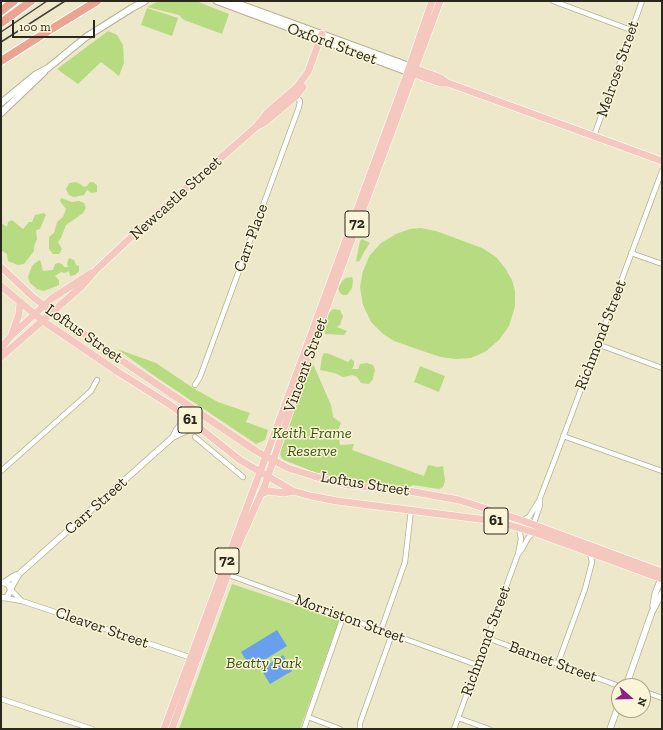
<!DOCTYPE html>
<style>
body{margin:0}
#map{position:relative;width:663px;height:730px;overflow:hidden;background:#ede8ca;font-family:"Zilla Slab",serif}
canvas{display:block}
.frame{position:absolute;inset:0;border:2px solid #2a281d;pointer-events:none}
.north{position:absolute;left:611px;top:678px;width:40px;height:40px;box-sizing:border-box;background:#faf5d7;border:1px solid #a7a38d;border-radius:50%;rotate:110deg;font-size:11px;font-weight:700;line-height:16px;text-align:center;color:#2a281d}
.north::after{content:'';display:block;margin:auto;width:14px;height:18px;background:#8b1f83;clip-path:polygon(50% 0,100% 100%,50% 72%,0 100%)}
.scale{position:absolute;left:12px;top:20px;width:83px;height:18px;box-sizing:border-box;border:2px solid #2a281d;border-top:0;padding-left:5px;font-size:12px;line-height:14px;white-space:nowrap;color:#2a281d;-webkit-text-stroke:3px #faf5d7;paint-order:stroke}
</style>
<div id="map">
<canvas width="663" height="730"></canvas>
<div class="frame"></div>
<div class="north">N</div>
<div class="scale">100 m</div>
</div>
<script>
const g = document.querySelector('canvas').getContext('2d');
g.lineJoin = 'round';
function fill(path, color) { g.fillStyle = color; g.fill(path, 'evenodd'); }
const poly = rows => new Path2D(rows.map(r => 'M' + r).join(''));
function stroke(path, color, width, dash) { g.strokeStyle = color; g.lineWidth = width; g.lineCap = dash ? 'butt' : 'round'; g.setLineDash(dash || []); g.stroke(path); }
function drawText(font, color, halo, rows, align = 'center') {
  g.font = font + ' "Zilla Slab",serif'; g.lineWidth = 3; g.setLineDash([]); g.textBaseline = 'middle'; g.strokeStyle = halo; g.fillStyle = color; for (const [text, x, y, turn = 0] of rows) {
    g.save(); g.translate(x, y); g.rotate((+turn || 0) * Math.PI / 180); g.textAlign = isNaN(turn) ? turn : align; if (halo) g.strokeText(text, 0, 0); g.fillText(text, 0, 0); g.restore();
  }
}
fill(poly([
 [159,1,196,1,229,14,222,34,184,20,179,15,147,7],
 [147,8,178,18,172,36,141,25],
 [108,31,117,35,123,45,124,63,119,76,101,62,78,84,57,69],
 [76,182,80,184,84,187,87,186,90,182,93,182,97,185,97,192,91,193,87,190,84,195,74,197,69,195,66,189,69,183],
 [61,198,72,202,79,201,84,203,86,208,83,213,66,225,61,238,58,242,62,249,59,254,53,254,49,249,49,237,54,233,57,222,63,217,66,209,60,201],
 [44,213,46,215,40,229,36,230,37,239,34,246,34,251,31,255,24,264,18,265,8,261,7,254,1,250,1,226,3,224,7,227,8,222,12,220,23,229,29,222,32,222,35,215],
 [421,228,436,231,482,248,496,257,505,268,512,280,515,291,515,306,509,326,499,340,485,352,471,358,456,359,440,357,394,341,383,334,371,322,363,305,360,287,363,271,370,255,381,243,396,234,410,229],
 [362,239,370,243,364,252,359,262,356,261,360,241],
 [69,258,74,260,76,265,79,266,79,271,75,275,70,276,69,271,65,273,61,272,55,276,59,280,59,285,44,291,37,289,30,283,28,277,32,266,35,263,40,260,43,271,53,270,55,264,58,263,62,264,64,267,68,267,67,263],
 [352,277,353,281,352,288,347,295,343,295,340,293,338,288,343,280,346,278],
 [333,309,340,310,343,316,340,325,337,327,347,331,344,335,325,334,325,326,329,313],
 [117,349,156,363,193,388,218,402,250,413,246,422,268,430,265,440,256,444,156,377],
 [324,353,330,354,348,362,351,359,354,361,354,365,352,369,358,369,360,364,367,363,373,365,375,370,373,379,369,384,361,383,357,377,353,375,343,377,335,373,320,370,322,357],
 [310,357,331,405,333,417,341,423,338,430,340,445,354,444,352,450,424,476,428,465,437,467,443,466,445,481,443,487,439,489,413,485,407,488,351,481,314,472,284,460,281,457,280,452],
 [420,366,445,376,439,392,414,382],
 [232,584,339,620,300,729,179,729]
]), '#b7db81');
fill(poly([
 [277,630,287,646,251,668,241,652],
 [283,655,292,671,270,684,261,669]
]), '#68a0ed');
const minor = poly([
 [553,1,631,30],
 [594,136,642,1],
 [631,253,662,264],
 [597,344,662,368],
 [195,385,200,377,299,107,300,101,295,95],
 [563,436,662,471],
 [195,437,243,477],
 [1,471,91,391,97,380],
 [523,520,529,517,540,499],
 [533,526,540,505,540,498,555,459,662,171],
 [518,554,522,549,528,538,532,534,536,533],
 [226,574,477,665],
 [11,590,22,601],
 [4,598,22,601,192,658],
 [381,630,405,562,411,510],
 [487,638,619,686],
 [558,663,585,589,592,562,590,553],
 [643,691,662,698],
 [1,699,92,729],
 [308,717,343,617],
 [458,718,489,729],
 [304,729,308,717,340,729],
 [360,729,360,723,392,634],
 [454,729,518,554,521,539,519,528]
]);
const tertiary = poly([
 [173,437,190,429,198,427],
 [1,582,8,584,11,590,7,597,1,598],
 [5,582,14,576,19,574],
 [11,588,19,574,173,437,177,429,187,418],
 [653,606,655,594,662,576],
 [626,686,652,612,662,593],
 [610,729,619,704]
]);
const secondary = poly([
 [217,1,408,72],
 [231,1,409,66],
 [1,103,35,75,48,68,86,37,132,8,145,1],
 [1,113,44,72]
]);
const primary = poly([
 [411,67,441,78,448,83,662,161],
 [409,72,440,83,448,83],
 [260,125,265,122,296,96,303,87],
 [1,267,34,298,112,354,256,451,288,468,320,478,348,485,409,491,459,500,521,520,662,572],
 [1,286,43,321,118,372,172,406,240,460,293,491,311,496,337,501,495,521,536,533,662,579],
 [12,334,19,314,20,303],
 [1,348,11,336,51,299,91,273],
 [1,357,82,286,96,270,142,227,256,127,267,113,297,87,308,72,322,34],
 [261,494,268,491,284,493,293,491],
 [164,729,285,405,406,77,432,1],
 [172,729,239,543,265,485,308,358,440,1]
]);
const motorway = poly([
 [1,11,14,1],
 [1,23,31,1],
 [1,61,45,33,97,1]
]);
stroke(minor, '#b5af93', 6);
stroke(tertiary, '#b5af93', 7);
stroke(secondary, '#b5af93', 8);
stroke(primary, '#fff', 8);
stroke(motorway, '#fff', 10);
stroke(minor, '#fff', 4.5);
stroke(tertiary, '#fff', 5.5);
stroke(secondary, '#fff', 6);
stroke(primary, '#f4c8be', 7);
stroke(motorway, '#eca492', 8);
stroke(poly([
 [1,32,47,1],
 [1,42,65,1]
]), '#464336', 1.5);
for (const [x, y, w] of [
 [357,224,24],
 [190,420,24],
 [496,521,24],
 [227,561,24]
]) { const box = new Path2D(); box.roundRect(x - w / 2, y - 13, w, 26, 3); g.fillStyle = '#faf5d7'; g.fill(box); stroke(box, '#2a281d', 1); }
drawText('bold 15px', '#2a281d', null, [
 ["72",357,224],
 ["61",190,420],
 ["61",496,521],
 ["72",227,561]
]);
drawText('16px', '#2a281d', '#faf5d7', [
 ["Oxford Street",332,44,20],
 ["Melrose Street",618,69,-71],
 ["Newcastle Street",176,198,-42],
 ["Carr Place",251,238,-70],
 ["Loftus Street",84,334,35],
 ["Richmond Street",601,335,-69],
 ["Vincent Street",306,365,-70],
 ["Loftus Street",365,484,9],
 ["Carr Street",96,506,-42],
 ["Morriston Street",350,619,20],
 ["Cleaver Street",102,628,19],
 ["Richmond Street",486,641,-70],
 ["Barnet Street",553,662,20]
]);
drawText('italic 16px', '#3e5511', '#faf5d7', [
 ["Keith Frame",312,433],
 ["Reserve",312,451],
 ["Beatty Park",264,663]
]);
</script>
